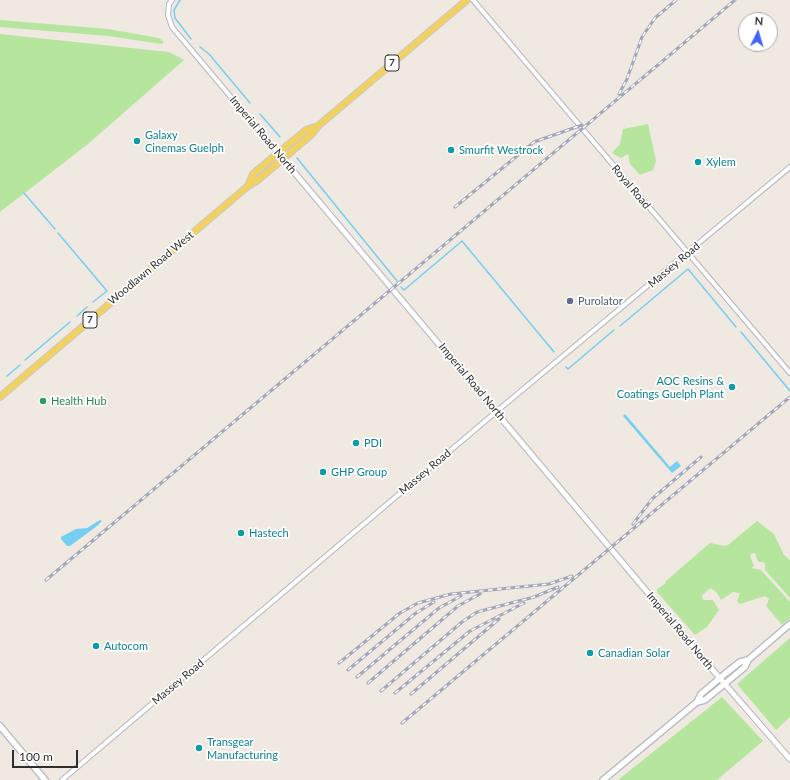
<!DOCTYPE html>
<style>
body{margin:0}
#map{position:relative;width:790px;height:780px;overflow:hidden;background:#efe9e1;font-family:Lato,sans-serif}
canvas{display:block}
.north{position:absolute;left:738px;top:12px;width:40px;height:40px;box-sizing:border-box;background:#fff;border:1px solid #ababab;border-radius:50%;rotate:5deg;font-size:11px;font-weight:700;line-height:16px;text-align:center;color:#2e2e2e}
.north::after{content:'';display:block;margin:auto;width:14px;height:18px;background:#4264fb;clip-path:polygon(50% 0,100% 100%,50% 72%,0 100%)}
.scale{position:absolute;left:12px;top:750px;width:66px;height:18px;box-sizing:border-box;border:2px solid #2e2e2e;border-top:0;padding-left:5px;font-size:12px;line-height:14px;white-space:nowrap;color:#2e2e2e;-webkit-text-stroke:3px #fff;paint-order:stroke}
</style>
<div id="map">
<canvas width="790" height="780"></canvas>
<div class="north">N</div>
<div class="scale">100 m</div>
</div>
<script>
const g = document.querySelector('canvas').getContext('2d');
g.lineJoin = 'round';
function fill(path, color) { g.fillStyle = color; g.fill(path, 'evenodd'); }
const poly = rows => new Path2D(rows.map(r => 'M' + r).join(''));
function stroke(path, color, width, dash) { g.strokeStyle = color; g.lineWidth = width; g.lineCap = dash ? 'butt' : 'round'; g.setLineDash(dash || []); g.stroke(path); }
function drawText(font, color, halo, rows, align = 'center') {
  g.font = font + ' Lato,sans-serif'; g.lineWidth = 3.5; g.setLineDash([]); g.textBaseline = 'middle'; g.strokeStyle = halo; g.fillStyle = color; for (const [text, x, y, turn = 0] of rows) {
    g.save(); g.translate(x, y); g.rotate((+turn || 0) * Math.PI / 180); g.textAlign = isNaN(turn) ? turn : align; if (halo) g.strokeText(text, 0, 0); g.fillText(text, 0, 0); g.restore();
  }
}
fill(poly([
 [0,20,108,29,159,38,164,42,162,44,108,36,0,27],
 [0,34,169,52,184,60,88,144,0,212],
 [648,124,656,161,653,170,640,175,630,164,628,154,621,158,612,153,620,144,623,129],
 [757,521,774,534,784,555,790,560,790,598,765,570,765,564,763,562,758,562,755,553,751,554,750,556,754,566,751,568,761,570,790,602,790,618,782,625,766,606,769,599,765,596,740,604,737,601,740,593,733,592,721,600,717,593,711,588,702,595,702,598,704,600,713,600,719,610,707,627,695,635,657,592,657,589,665,584,666,581,710,543,725,546,728,545],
 [790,638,790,717,776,730,737,684],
 [722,697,763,741,717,780,618,780]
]), '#b6e59e');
fill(poly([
 [625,414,670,467,677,461,681,466,672,473,623,416],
 [100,520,102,521,97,526,70,546,67,546,61,539,61,537,76,529,87,528]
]), '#75cff0');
stroke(poly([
 [180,0,174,10,175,18,191,39],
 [200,47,209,54,250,103],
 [260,114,280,137],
 [297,158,397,281],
 [24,193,55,229],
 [58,233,107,291,93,302],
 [401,287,404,290,462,241,554,352],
 [77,316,87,307],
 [620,326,688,269,736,327],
 [741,332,790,391],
 [25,360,70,322],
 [566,367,568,369,614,330],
 [7,376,20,365]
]), '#75cff0', 1.5);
const minor = poly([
 [172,0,169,4,168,15,172,27,278,153],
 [473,0,790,373],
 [62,780,497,411,790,167]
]);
const tertiary = poly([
 [278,153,717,675,790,759]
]);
const secondary = poly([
 [697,702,701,694,726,673,740,662,748,660],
 [0,726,45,780],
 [603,780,697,702,705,700,745,667,748,660,790,624]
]);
const primary = poly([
 [248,186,253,174,278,153,306,130,318,126],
 [0,397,248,186,258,180,311,135,318,126,467,0]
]);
stroke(minor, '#b4b7c1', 6);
stroke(tertiary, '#b4b7c1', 7);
stroke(secondary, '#b4b7c1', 8);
stroke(primary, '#c9c9c9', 8);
stroke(minor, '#fff', 4);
stroke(tertiary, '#fff', 5);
stroke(secondary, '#fff', 5.5);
stroke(primary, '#f2d163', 6);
const rail = poly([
 [619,94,627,79,642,37,655,18,676,0],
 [455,207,534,142,582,125],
 [633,524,652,499,701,457],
 [46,580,735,0],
 [339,663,400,613,418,603,451,594,549,584,572,576],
 [348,670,416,613,434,602],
 [357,677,439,608,461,596],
 [368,683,458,606,480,594],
 [381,691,462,622,477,612,534,597,558,587],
 [395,693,470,631,524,603],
 [411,694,499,619],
 [402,723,790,397]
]);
stroke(rail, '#a3a6b8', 3);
stroke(rail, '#fff', 1.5, [4.5]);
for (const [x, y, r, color] of [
 [137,141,4,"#0f9aa8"],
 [451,150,4,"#0f9aa8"],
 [698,162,4,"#0f9aa8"],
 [570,301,4,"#5c6f8a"],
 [732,387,4,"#0f9aa8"],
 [43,401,4,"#2e9e5b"],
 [356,443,4,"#0f9aa8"],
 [323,472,4,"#0f9aa8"],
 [241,533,4,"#0f9aa8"],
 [96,646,4,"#0f9aa8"],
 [590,653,4,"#0f9aa8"],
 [199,748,4,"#0f9aa8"]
]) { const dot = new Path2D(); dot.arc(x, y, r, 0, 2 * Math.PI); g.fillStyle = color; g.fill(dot); stroke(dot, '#fff', 1.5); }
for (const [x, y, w] of [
 [392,63,14],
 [90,320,14]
]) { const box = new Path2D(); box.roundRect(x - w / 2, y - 8, w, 16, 3); g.fillStyle = '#fff'; g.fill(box); stroke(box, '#2e2e2e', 1); }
drawText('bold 10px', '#2e2e2e', null, [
 ["7",392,63],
 ["7",90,320]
]);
drawText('11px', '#0d838f', '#fff', [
 ["Galaxy",145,135],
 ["Cinemas Guelph",145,148],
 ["Smurfit Westrock",459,150],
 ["Xylem",706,162],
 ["AOC Resins &",724,381,"right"],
 ["Coatings Guelph Plant",724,394,"right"],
 ["PDI",364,443],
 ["GHP Group",331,472],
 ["Hastech",249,533],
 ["Autocom",104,646],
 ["Canadian Solar",598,653],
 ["Transgear",207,742],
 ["Manufacturing",207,755]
], 'left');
drawText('11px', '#2e2e2e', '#fff', [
 ["Imperial Road North",263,135,50],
 ["Royal Road",631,187,50],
 ["Massey Road",674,265,-40],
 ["Woodlawn Road West",151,268,-40],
 ["Imperial Road North",472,382,50],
 ["Massey Road",425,472,-40],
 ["Imperial Road North",680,631,50],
 ["Massey Road",178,682,-40]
]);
drawText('11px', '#4e5e75', '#fff', [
 ["Purolator",578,301]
], 'left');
drawText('11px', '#27864d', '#fff', [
 ["Health Hub",51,401]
], 'left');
</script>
